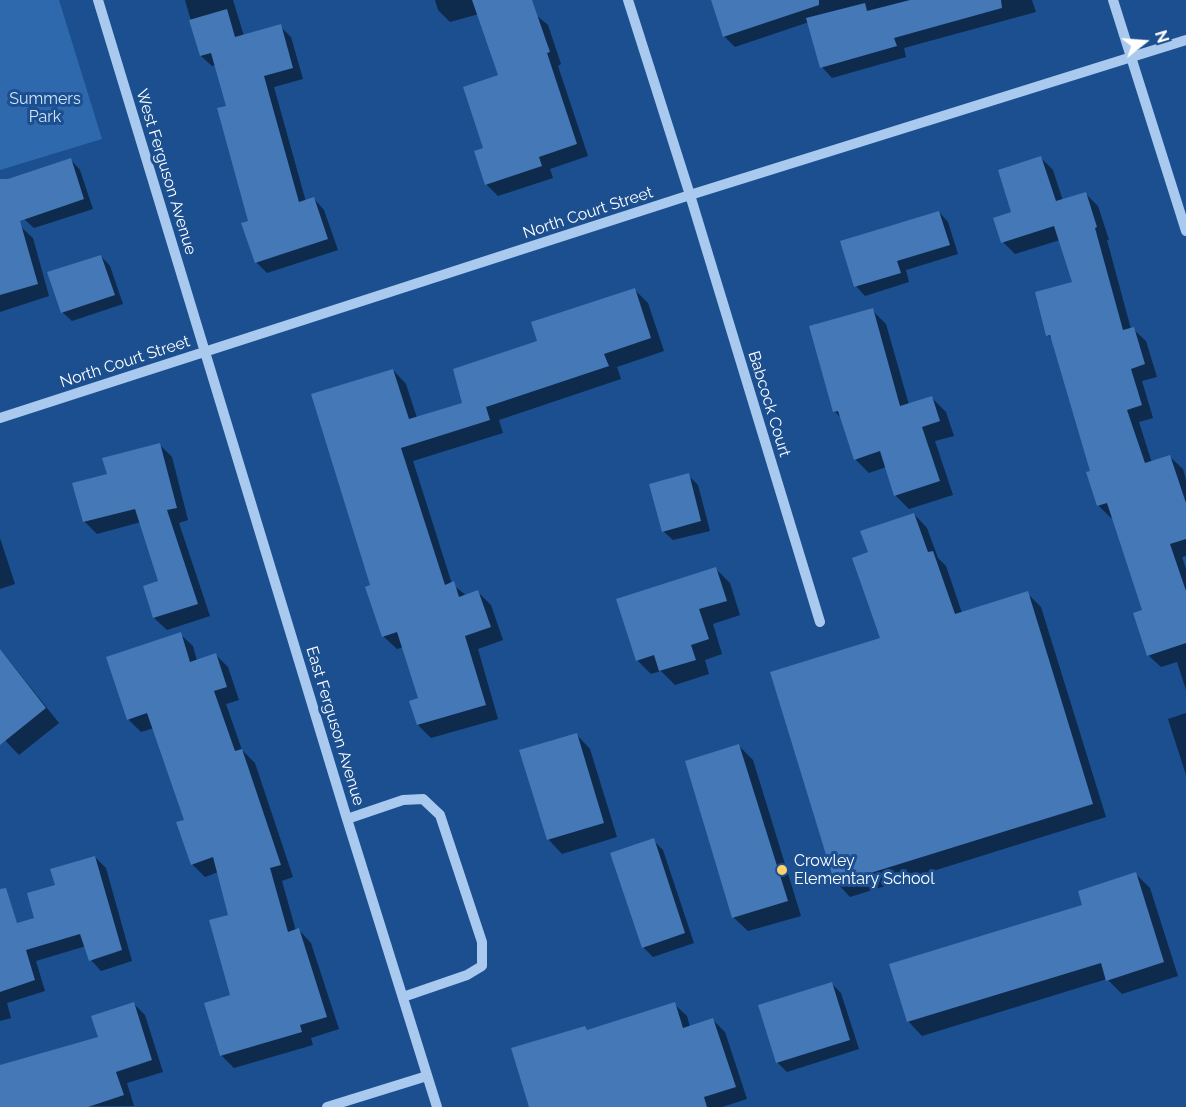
<!DOCTYPE html>
<style>
body{margin:0}
#map{position:relative;width:1186px;height:1107px;overflow:hidden;background:#1b4f8f;font-family:Raleway,sans-serif}
canvas{display:block}
.north{position:absolute;left:1114px;top:12px;width:60px;height:60px;-webkit-text-stroke:4px #1b4f8f;paint-order:stroke;rotate:73deg;font-size:16px;font-weight:700;line-height:24px;text-align:center;color:#fff}
.north::after{content:'';display:block;margin:auto;width:21px;height:27px;background:#fff;clip-path:polygon(50% 0,100% 100%,50% 72%,0 100%)}
</style>
<div id="map">
<canvas width="1186" height="1107"></canvas>
<div class="north">N</div>
</div>
<script>
const g = document.querySelector('canvas').getContext('2d');
g.lineJoin = 'round';
function fill(path, color) { g.fillStyle = color; g.fill(path, 'evenodd'); }
const poly = rows => new Path2D(rows.map(r => 'M' + r).join(''));
function stroke(path, color, width, dash) { g.strokeStyle = color; g.lineWidth = width; g.lineCap = dash ? 'butt' : 'round'; g.setLineDash(dash || []); g.stroke(path); }
function drawText(font, color, halo, rows, align = 'center') {
  g.font = font + ' Raleway,sans-serif'; g.lineWidth = 6; g.setLineDash([]); g.textBaseline = 'middle'; g.strokeStyle = halo; g.fillStyle = color; for (const [text, x, y, turn = 0] of rows) {
    g.save(); g.translate(x, y); g.rotate((+turn || 0) * Math.PI / 180); g.textAlign = isNaN(turn) ? turn : align; if (halo) g.strokeText(text, 0, 0); g.fillText(text, 0, 0); g.restore();
  }
}
fill(poly([
 [0,0,59,0,102,139,0,170]
]), '#2e69ad');
fill(poly([
 [185,0,233,0,244,36,280,26,291,37,303,79,274,87,306,202,314,199,324,210,338,250,267,273,256,262,228,107,216,65,212,66,201,56],
 [435,0,518,0,548,25,561,64,558,66,588,156,550,169,553,178,498,196,486,184,485,149,500,76,479,14,450,22,438,10],
 [713,0,1032,0,1036,12,904,48,906,57,832,78,822,67,809,22,735,47,724,36],
 [1041,158,1053,170,1063,201,1086,194,1098,206,1109,240,1107,240,1131,329,1133,329,1146,341,1157,377,1142,381,1153,418,1139,422,1152,463,1170,457,1183,469,1186,480,1186,556,1182,557,1186,569,1186,690,1177,662,1161,667,1148,655,1144,611,1113,517,1111,518,1098,505,1092,472,1053,340,1048,335,1074,283,1060,240,1015,254,1003,242,1013,213],
 [71,160,80,170,93,209,34,228,24,219],
 [939,212,948,222,958,254,906,270,909,282,865,296,856,286],
 [20,226,33,238,49,296,0,312,0,231],
 [101,256,110,266,123,304,72,321,62,312],
 [634,289,648,303,664,351,617,367,621,379,499,420,503,433,413,461,452,584,467,596,478,592,491,605,503,640,478,649,498,719,431,738,418,725,411,702,420,699,404,647,397,649,383,636,372,586,393,370,406,384,417,418,463,404,539,342],
 [872,310,886,324,909,405,932,398,946,412,954,436,935,441,953,495,909,509,895,495,886,467,869,473,855,459,842,419,834,411],
 [159,444,172,457,188,520,179,523,210,616,167,630,154,618,144,587,160,582,141,522,97,534,84,521,108,475],
 [688,475,698,485,710,531,673,540,663,531],
 [914,514,927,528,938,558,946,566,962,613,1027,593,1041,607,1106,817,850,897,837,883,882,639,869,553],
 [0,538,15,584,0,589],
 [716,569,730,583,740,615,713,624,722,654,705,660,709,674,675,685,661,671,651,674,637,660],
 [180,634,193,646,197,661,216,655,228,667,239,700,226,704,242,750,255,763,293,877,282,881,296,931,299,930,311,943,339,1029,311,1038,313,1045,234,1068,221,1055,232,997,229,916,218,872,205,877,192,864,186,821,154,728,141,732,128,719],
 [0,649,59,723,19,755,0,735],
 [1186,713,1186,775,1168,719],
 [576,734,590,749,617,837,562,854,548,839],
 [739,746,753,760,801,916,748,931,733,917],
 [653,840,663,850,694,943,653,957,643,947],
 [95,857,106,868,132,961,101,971,91,960,86,946,36,961,45,991,7,1003,11,1018,0,1021,0,931,36,919,57,886],
 [1136,874,1150,888,1178,976,1122,994,1107,979,922,1036,908,1021],
 [832,984,841,993,859,1049,787,1072,777,1062],
 [133,1003,145,1015,163,1072,127,1083,134,1106,0,1107,0,1067,100,1038],
 [674,1004,687,1016,690,1027,713,1020,725,1032,747,1099,722,1107,530,1107,585,1028,588,1031]
]), '#0007');
fill(poly([
 [472,0,532,0,550,52,547,53,577,144,539,157,542,166,485,185,474,151,483,148,463,87,498,75],
 [711,0,819,0,819,5,723,37],
 [910,0,1001,0,1002,8,894,38,897,46,820,68,806,18,865,3,867,11],
 [227,9,235,37,281,24,293,68,264,76,299,202,314,197,328,239,255,263,241,223,248,221,217,108,226,106,211,53,200,56,189,20],
 [1041,156,1056,201,1086,192,1097,227,1095,228,1123,330,1134,327,1145,364,1131,369,1142,405,1127,410,1145,463,1170,455,1186,503,1186,539,1170,544,1186,591,1186,643,1147,656,1133,613,1142,610,1107,503,1097,506,1086,472,1090,471,1050,335,1046,336,1035,292,1072,282,1054,226,1001,243,993,218,1011,212,998,170],
 [71,158,84,199,20,221,38,284,0,295,0,179,8,179],
 [939,211,950,245,897,261,901,273,854,287,840,241],
 [101,255,115,295,61,313,47,272],
 [635,288,651,338,604,354,609,366,486,407,490,420,401,448,445,585,454,581,459,597,478,590,491,627,465,636,486,705,417,725,409,701,418,698,397,632,382,637,365,587,370,585,311,394,393,369,409,419,462,403,453,369,537,341,531,322],
 [873,308,900,406,932,396,940,421,922,427,940,481,894,496,880,451,854,460,838,411,833,412,809,326],
 [160,443,177,508,167,510,198,604,153,618,143,586,158,581,135,509,83,522,72,483,107,474,102,458],
 [689,473,701,521,662,532,649,484],
 [914,513,928,552,933,551,955,614,1028,591,1093,804,835,884,770,672,880,638,852,558,868,552,860,531],
 [716,567,727,601,699,609,709,639,691,645,696,660,659,671,654,655,636,661,616,599],
 [181,632,190,662,216,653,227,687,214,691,235,751,242,749,281,865,270,868,288,932,299,928,327,1017,300,1025,302,1032,220,1056,204,1003,230,995,209,920,228,915,213,857,191,865,176,822,184,820,147,713,127,720,106,657],
 [0,649,46,708,0,745],
 [577,733,604,823,547,840,519,750],
 [739,744,788,901,732,918,685,761],
 [654,838,685,933,642,948,610,853],
 [95,856,122,950,89,961,80,934,26,950,35,980,0,992,0,889,6,888,17,923,34,918,27,893,55,885,50,869],
 [1136,872,1164,962,1106,981,1101,963,907,1022,889,964,1082,905,1078,891],
 [832,982,850,1040,776,1063,758,1005],
 [134,1002,152,1060,116,1072,124,1095,88,1107,0,1107,0,1065,98,1037,91,1016],
 [675,1002,683,1028,713,1018,736,1087,704,1097,707,1107,529,1107,511,1048,585,1026,587,1030]
]), '#4478b7');
stroke(poly([
 [98,0,347,819,437,1107],
 [628,0,690,195,820,622],
 [1113,0,1186,231],
 [0,418,690,195,1186,40],
 [347,819,403,800,423,799,440,815,482,942,482,966,467,975,403,997],
 [327,1107,427,1076]
]), '#a9c9ee', 10);
for (const [x, y, r, color] of [
 [782,870,6,"#ffd166"]
]) { const dot = new Path2D(); dot.arc(x, y, r, 0, 2 * Math.PI); g.fillStyle = color; g.fill(dot); stroke(dot, '#1b4f8f', 2); }
drawText('16px', '#cfe3fa', '#1b4f8f', [
 ["Summers",45,99],
 ["Park",45,117]
]);
drawText('16px', '#fff', '#1b4f8f', [
 ["West Ferguson Avenue",166,172,73],
 ["North Court Street",588,213,-18],
 ["North Court Street",125,362,-18],
 ["Babcock Court",769,404,73],
 ["East Ferguson Avenue",335,726,73]
]);
drawText('16px', '#fff', '#1b4f8f', [
 ["Crowley",794,861],
 ["Elementary School",794,879]
], 'left');
</script>
